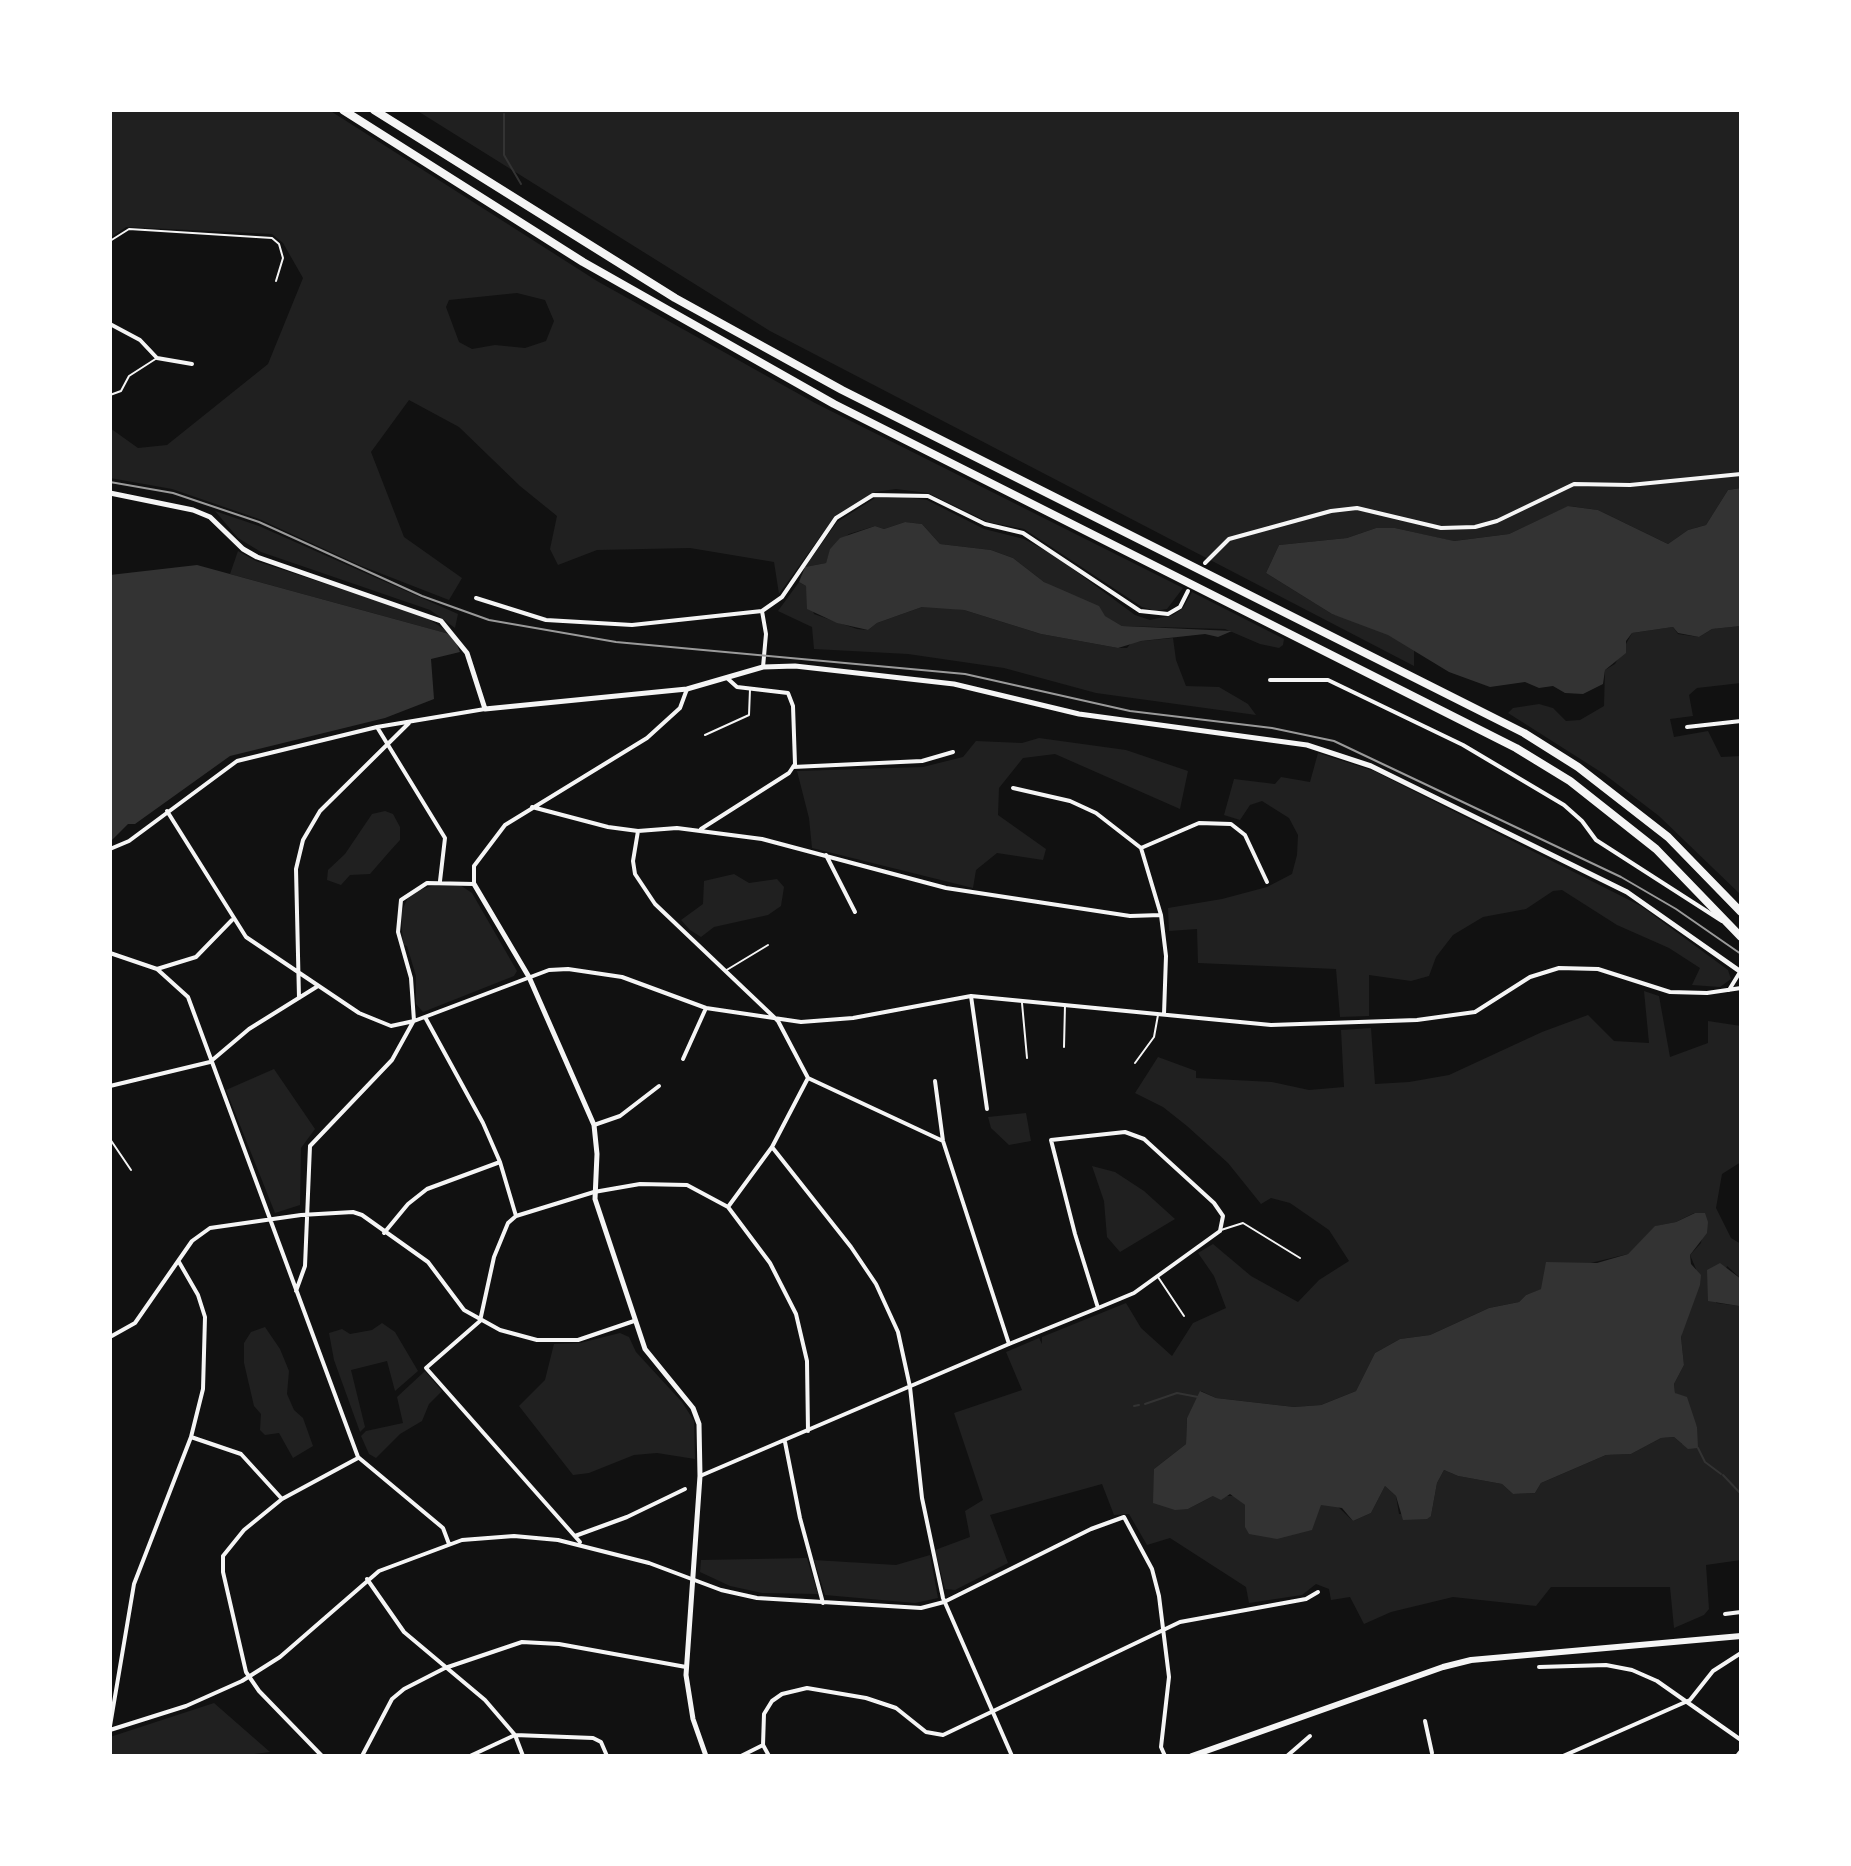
<!DOCTYPE html>
<style>
body{margin:0}
#map{position:relative;width:1851px;height:1866px;overflow:hidden;background:#111;font-family:"Times New Roman",serif}
canvas{display:block}
.frame{position:absolute;inset:0;border:112px solid #fff;pointer-events:none}
</style>
<div id="map">
<canvas width="1851" height="1866"></canvas>
<div class="frame"></div>
</div>
<script>
const g = document.querySelector('canvas').getContext('2d');
g.lineJoin = 'round';
function fill(path, color) { g.fillStyle = color; g.fill(path, 'evenodd'); }
const poly = rows => new Path2D(rows.map(r => 'M' + r).join(''));
function stroke(path, color, width, dash) { g.strokeStyle = color; g.lineWidth = width; g.lineCap = dash ? 'butt' : 'round'; g.setLineDash(dash || []); g.stroke(path); }
fill(poly([
 [110,110,329,110,597,281,815,403,1183,588,1167,609,1155,611,1142,607,1024,529,988,522,928,493,896,489,875,492,835,516,779,594,774,562,690,548,597,550,558,565,550,549,557,516,520,486,459,427,409,400,371,452,404,537,462,578,449,600,359,565,259,519,172,489,110,478,110,428,138,448,167,445,268,364,303,278,283,243,272,234,126,227,110,238],
 [517,293,545,300,554,321,546,341,525,348,495,345,472,349,459,342,446,307,449,300],
 [416,110,1741,110,1741,488,1728,490,1706,525,1688,530,1668,544,1598,510,1569,506,1509,534,1453,541,1395,528,1376,528,1347,538,1279,545,1266,573,1332,614,1393,629,1414,648,1414,666,770,331],
 [896,496,927,500,984,529,1024,539,1054,555,1135,615,1150,620,1173,615,1183,608,1192,592,1284,639,1283,645,1279,648,1260,644,1225,629,1122,626,1044,582,1013,558,991,550,940,544,922,524,905,522,884,529,875,526,849,534,831,548,826,563,805,567,837,522,875,498],
 [215,511,259,526,458,614,455,628,430,610,261,552,238,538],
 [238,551,256,561,424,616,453,635,230,574],
 [799,582,806,586,814,614,857,629,868,630,877,623,922,607,942,607,964,610,1041,634,1118,648,1127,648,1132,642,1173,638,1176,660,1186,686,1219,687,1248,704,1256,715,1096,693,1004,668,908,654,814,649,812,627,778,611],
 [1741,626,1741,683,1697,688,1689,695,1693,716,1670,719,1674,737,1708,731,1721,757,1741,756,1741,895,1659,816,1604,774,1508,713,1513,708,1539,704,1553,708,1566,721,1580,720,1604,706,1605,670,1615,664,1632,633,1673,627,1678,634,1699,637,1712,629],
 [1039,738,1126,750,1188,771,1180,809,1055,754,1023,758,999,788,998,815,1046,849,1043,860,997,853,976,870,973,888,812,848,809,818,797,771,923,767,963,757,976,741,1022,743],
 [1318,753,1374,771,1641,906,1728,970,1731,979,1720,987,1692,985,1700,968,1669,948,1617,925,1562,890,1553,891,1526,909,1483,917,1453,935,1436,957,1429,976,1411,981,1369,975,1369,1016,1340,1017,1336,969,1198,963,1197,929,1169,931,1168,908,1222,899,1267,887,1292,874,1297,855,1298,835,1289,818,1262,801,1250,805,1240,820,1224,815,1234,779,1275,784,1281,777,1310,782],
 [385,811,393,814,400,827,400,840,390,851,370,874,350,875,341,885,327,880,328,870,345,854,372,814],
 [734,874,749,883,777,879,784,887,781,906,768,915,714,927,701,937,690,930,681,920,703,904,704,881],
 [438,884,460,885,472,893,517,971,514,976,423,1012,416,1004,416,976,407,946,403,945,401,913,410,893],
 [1644,991,1659,996,1670,1057,1708,1043,1708,1021,1741,1026,1741,1162,1722,1174,1716,1208,1731,1238,1741,1244,1741,1279,1727,1266,1716,1303,1740,1306,1741,1312,1741,1560,1706,1565,1709,1609,1704,1615,1674,1628,1670,1587,1551,1587,1536,1606,1453,1597,1391,1612,1364,1624,1350,1597,1331,1600,1329,1589,1316,1584,1302,1595,1249,1603,1246,1587,1170,1538,1147,1545,1129,1514,1114,1515,1102,1484,990,1515,1008,1563,955,1590,945,1589,935,1550,970,1537,965,1511,983,1500,954,1413,1022,1390,1006,1352,1039,1338,1042,1344,1042,1337,1126,1303,1141,1328,1172,1356,1193,1323,1226,1308,1214,1276,1198,1253,1213,1244,1251,1276,1298,1302,1319,1280,1349,1261,1329,1230,1290,1203,1271,1198,1261,1204,1228,1163,1187,1126,1163,1107,1135,1093,1158,1057,1196,1071,1196,1078,1272,1082,1309,1090,1344,1087,1341,1030,1371,1028,1375,1084,1409,1082,1449,1075,1542,1032,1588,1015,1614,1041,1649,1043],
 [1694,1213,1705,1214,1701,1243,1690,1255,1696,1269,1681,1337,1684,1365,1674,1384,1675,1393,1697,1427,1682,1444,1674,1437,1661,1438,1631,1454,1606,1455,1541,1483,1535,1493,1513,1494,1502,1484,1458,1476,1444,1470,1437,1483,1431,1516,1399,1514,1396,1496,1385,1486,1371,1513,1353,1521,1335,1504,1320,1505,1245,1527,1245,1505,1234,1496,1213,1496,1188,1509,1154,1469,1186,1444,1187,1418,1201,1391,1216,1398,1294,1407,1321,1405,1356,1391,1375,1353,1400,1339,1430,1335,1489,1308,1519,1302,1526,1295,1542,1289,1545,1274,1628,1254,1656,1226,1676,1222],
 [274,1069,315,1129,301,1148,300,1205,275,1213,226,1090],
 [1026,1113,1031,1141,1009,1145,991,1128,988,1117],
 [1092,1166,1115,1172,1144,1191,1175,1219,1120,1252,1107,1237,1104,1201],
 [382,1323,395,1332,418,1371,395,1391,387,1361,351,1370,365,1427,360,1432,334,1360,329,1333,342,1329,350,1334,372,1330],
 [265,1327,280,1349,289,1371,287,1394,294,1410,303,1418,313,1446,293,1458,279,1433,265,1435,260,1430,261,1414,254,1406,244,1363,244,1343,251,1332],
 [620,1333,629,1337,636,1352,682,1402,694,1421,695,1459,657,1453,634,1455,589,1473,573,1475,519,1406,545,1380,554,1344,580,1343],
 [425,1371,442,1391,429,1404,422,1421,400,1434,376,1458,369,1454,361,1436,366,1431,403,1423,397,1397],
 [930,1555,938,1598,915,1603,825,1595,814,1560,896,1565],
 [807,1558,818,1594,762,1593,730,1586,700,1572,701,1560],
 [214,1703,270,1752,238,1756,110,1756,110,1737]
]), '#202020');
fill(poly([
 [1741,488,1741,626,1712,629,1699,637,1678,633,1673,627,1632,633,1626,641,1626,653,1605,670,1603,684,1583,694,1565,693,1553,686,1539,688,1525,682,1490,687,1449,672,1388,635,1332,614,1266,573,1279,545,1347,538,1376,528,1395,528,1454,541,1509,534,1568,506,1598,510,1668,544,1688,530,1706,525,1728,490],
 [905,522,922,524,940,544,991,550,1013,558,1044,582,1099,606,1105,616,1122,626,1232,631,1218,637,1205,634,1141,641,1118,648,1041,634,964,610,922,607,877,623,868,630,837,623,807,609,806,586,799,582,805,567,826,563,830,549,840,538,875,526,884,529],
 [197,565,453,635,460,652,431,659,434,699,385,718,230,756,135,824,128,824,110,842,110,575],
 [1695,1213,1705,1213,1708,1222,1707,1233,1690,1255,1691,1264,1701,1275,1700,1285,1681,1337,1684,1365,1674,1384,1675,1393,1687,1397,1697,1427,1698,1448,1688,1449,1674,1437,1661,1438,1631,1454,1606,1455,1541,1483,1535,1493,1513,1494,1502,1484,1458,1476,1444,1470,1437,1483,1431,1516,1427,1519,1403,1520,1396,1496,1385,1486,1371,1513,1353,1521,1342,1508,1321,1505,1312,1530,1277,1539,1249,1534,1245,1527,1245,1505,1230,1494,1221,1500,1213,1496,1188,1509,1175,1510,1153,1503,1154,1469,1186,1444,1187,1418,1200,1391,1216,1398,1294,1407,1321,1405,1356,1391,1375,1353,1400,1339,1430,1335,1489,1308,1519,1302,1526,1295,1541,1289,1546,1262,1597,1263,1628,1254,1655,1226,1676,1222],
 [1720,1263,1741,1279,1741,1312,1739,1306,1708,1301,1707,1270]
]), '#333');
stroke(poly([
 [504,114,504,155,521,184],
 [1145,1404,1177,1393,1198,1397],
 [1134,1406,1139,1405],
 [1698,1448,1705,1462,1721,1474],
 [1723,1475,1741,1494]
]), '#333', 2);
stroke(poly([
 [110,241,129,229,272,238,279,244,283,258,276,281],
 [110,395,121,391,129,376,157,358],
 [705,735,749,715,750,689],
 [725,971,768,945],
 [1022,1003,1027,1058],
 [1064,1047,1065,1005],
 [1135,1063,1154,1037,1158,1015],
 [110,1139,131,1170],
 [1221,1230,1243,1223,1300,1258],
 [1158,1277,1184,1316]
]), '#f5f5f5', 2);
stroke(poly([
 [110,324,140,340,157,358,192,364],
 [1205,563,1229,539,1331,511,1357,508,1441,528,1475,527,1497,521,1574,484,1630,485,1741,474],
 [476,598,546,620,632,625,762,611],
 [763,667,766,634,762,611,782,597,836,518,873,495,928,496,985,524,1023,533,1140,611,1168,614,1180,607,1188,591],
 [1270,680,1328,680,1463,745,1564,805,1582,821,1596,840,1722,921],
 [377,727,445,838,440,881],
 [1687,727,1741,721],
 [793,767,922,761,953,752],
 [1013,788,1070,801,1096,813,1141,848,1161,915,1166,956,1164,1014],
 [532,807,608,827,638,831,677,828,762,839,946,888,1130,916,1161,915],
 [167,811,246,937,359,1013,391,1026,414,1021,549,970,568,969,622,977,706,1008,801,1022,853,1018,971,996,1271,1025,1417,1020,1475,1012,1530,977,1559,968,1598,969,1670,992,1707,993,1741,988],
 [701,829,789,773,795,764,793,706,788,693,737,687,727,678],
 [638,831,633,861,635,874,655,904,778,1021,808,1078,943,1141],
 [1141,848,1199,823,1231,824,1245,835,1267,882],
 [110,849,129,841,237,761,377,727,485,709],
 [826,855,855,912],
 [110,953,157,969,196,957,232,920],
 [157,969,188,997,358,1457,443,1528,449,1544],
 [1729,990,1740,972],
 [971,996,987,1109],
 [299,998,296,869,303,840,320,811,409,723],
 [425,1017,483,1123,500,1162,516,1216,508,1223,494,1257,480,1321,426,1368,580,1542],
 [414,1021,411,978,398,932,401,900,427,883,474,884,474,866,505,825,647,738,680,708,687,689],
 [683,1059,706,1008],
 [935,1081,943,1141,1009,1344],
 [110,1086,210,1062,249,1029,318,986],
 [594,1125,620,1116,659,1086],
 [772,1147,851,1247,876,1284,898,1332,910,1387,922,1498,943,1598,1012,1756],
 [728,1207,772,1147,808,1078],
 [516,1216,594,1192,640,1184,687,1185,728,1207,770,1263,796,1314,807,1361,808,1431],
 [384,1233,408,1204,427,1189,500,1162],
 [296,1291,305,1266,310,1146,392,1060,413,1022],
 [110,1337,135,1323,192,1241,210,1228,301,1215,353,1212,362,1215,428,1262,464,1310,500,1330,537,1340,578,1340,634,1321],
 [191,1437,241,1454,282,1499],
 [785,1442,800,1518,823,1603],
 [700,1476,1009,1344,1098,1308,1134,1293,1220,1231,1223,1216,1214,1203,1144,1139,1125,1132,1051,1140,1075,1234,1098,1308],
 [575,1536,627,1517,685,1489],
 [367,1579,404,1632,485,1700,515,1735,523,1756],
 [1725,1614,1741,1612],
 [1539,1667,1606,1665,1632,1670,1657,1681,1741,1740],
 [1425,1721,1432,1753],
 [110,1726,134,1584,191,1437,203,1389,205,1317,198,1295,179,1262],
 [110,1730,186,1706,242,1681,280,1657,379,1571,462,1540,514,1536,558,1540,649,1563,721,1590,757,1598,921,1608,944,1602,1091,1529,1124,1517,1152,1569,1159,1596,1169,1677,1161,1747,1165,1756],
 [322,1756,259,1691,246,1672,223,1572,223,1556,244,1530,282,1499,358,1458],
 [362,1756,392,1699,404,1689,445,1668,522,1642,559,1644,686,1667],
 [470,1756,515,1735,593,1738,601,1742,607,1756],
 [741,1756,763,1745],
 [769,1756,763,1745,764,1714,772,1701,782,1694,807,1688,866,1698,896,1708,926,1732,943,1735,1180,1622,1306,1599,1318,1592],
 [1287,1756,1310,1736],
 [1563,1756,1690,1700,1713,1671,1741,1653],
 [1737,1756,1741,1751]
]), '#f5f5f5', 4);
stroke(poly([
 [110,493,193,510,210,517,243,549,257,557,441,621,467,653,485,709,687,689,763,667,795,666,954,684,1079,714,1307,745,1371,766,1627,892,1741,972],
 [474,884,529,977,594,1125,597,1154,595,1199,645,1349,693,1408,699,1424,700,1476,686,1675,693,1719,706,1756]
]), '#f5f5f5', 5);
stroke(poly([
 [1192,1756,1443,1667,1471,1660,1741,1636]
]), '#f5f5f5', 6);
stroke(poly([
 [343,110,583,262,834,404,1516,748,1570,781,1656,849,1741,937],
 [374,110,675,298,842,390,1524,733,1578,767,1668,837,1741,912]
]), '#f5f5f5', 8);
stroke(poly([
 [110,482,173,493,259,522,422,596,489,620,616,642,965,674,1130,711,1272,728,1334,741,1621,877,1676,909,1741,954]
]), '#9a9a9a', 2);
</script>
